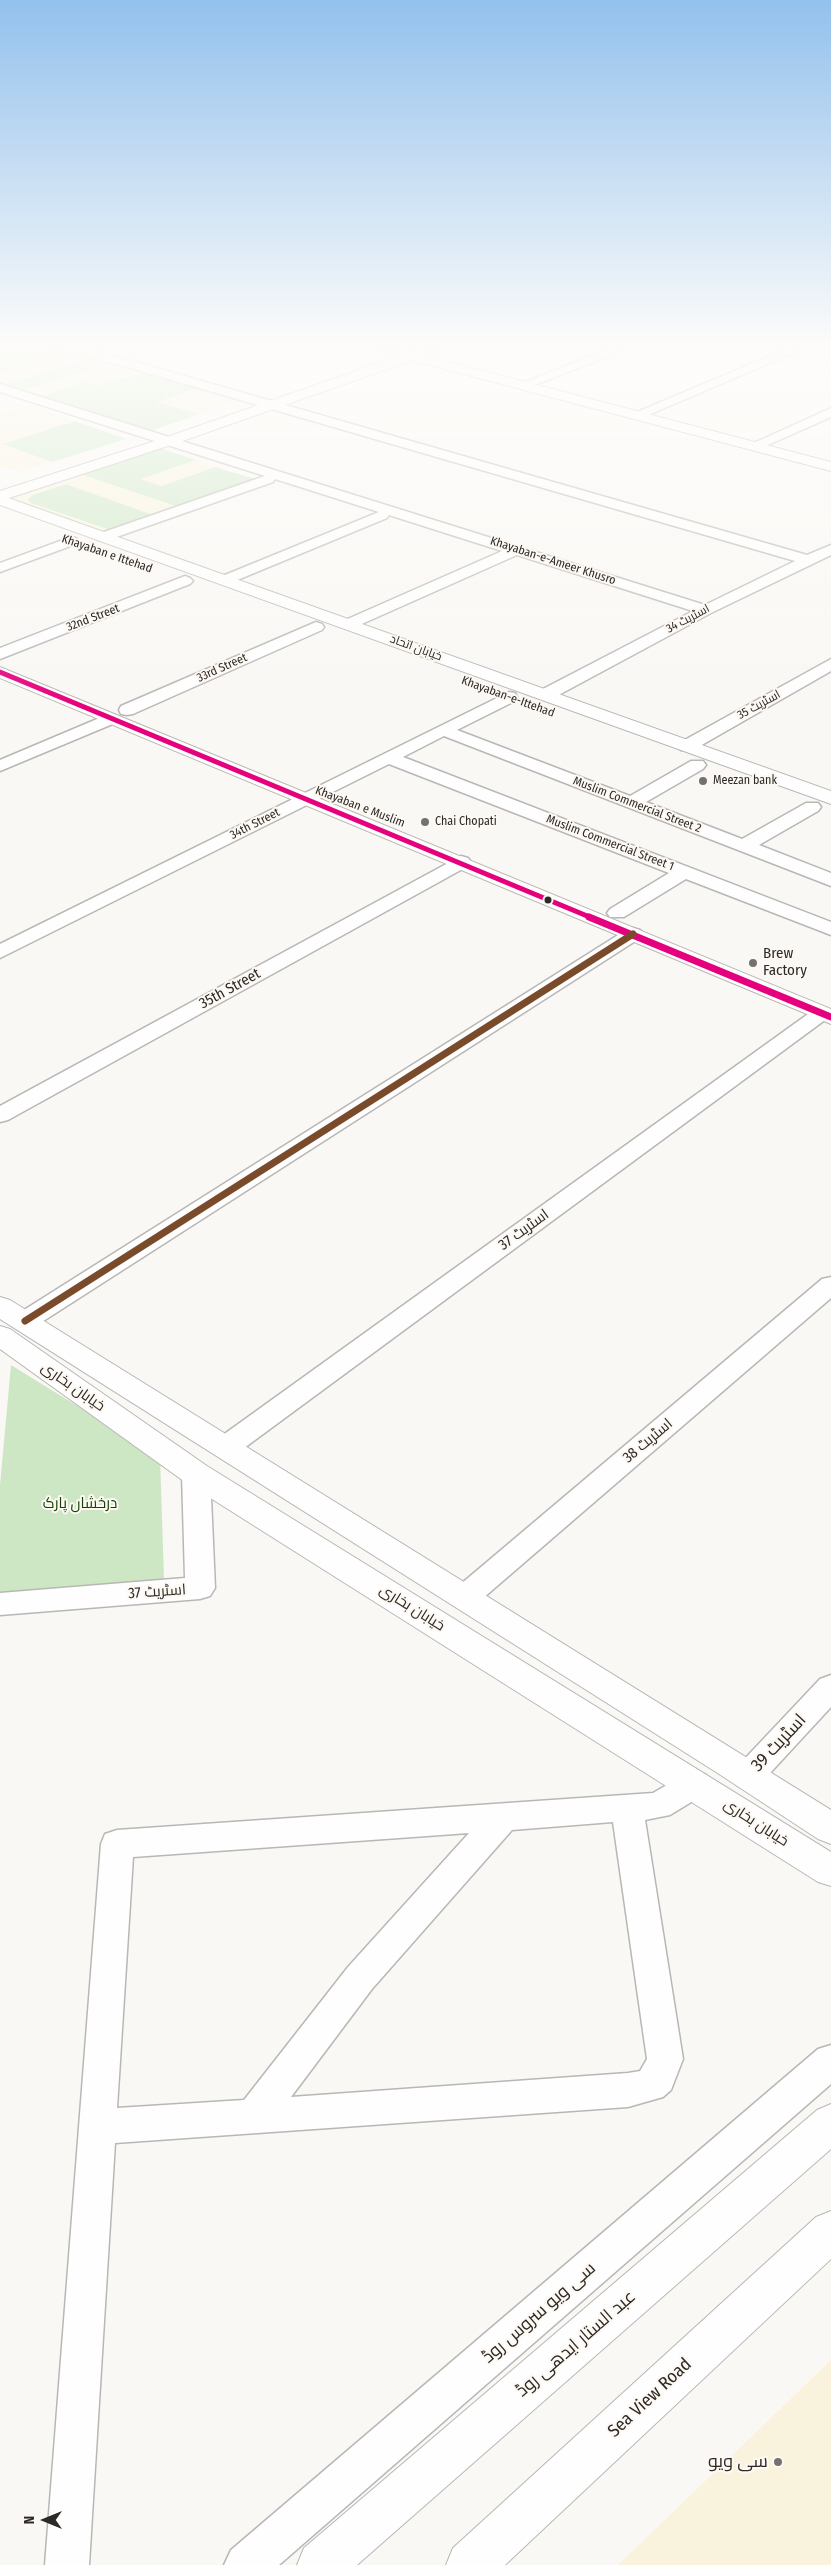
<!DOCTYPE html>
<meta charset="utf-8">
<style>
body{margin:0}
#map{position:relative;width:831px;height:2565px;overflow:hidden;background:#faf8f5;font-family:"Fira Sans Condensed",sans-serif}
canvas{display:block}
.north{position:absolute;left:20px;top:2495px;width:50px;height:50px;-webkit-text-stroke:4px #fdf8f2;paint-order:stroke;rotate:270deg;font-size:14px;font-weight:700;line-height:20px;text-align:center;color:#2c2a28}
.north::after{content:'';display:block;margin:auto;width:18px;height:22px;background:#2c2a28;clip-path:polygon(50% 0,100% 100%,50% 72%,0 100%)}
</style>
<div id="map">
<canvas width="831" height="2565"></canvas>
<div class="north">N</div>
</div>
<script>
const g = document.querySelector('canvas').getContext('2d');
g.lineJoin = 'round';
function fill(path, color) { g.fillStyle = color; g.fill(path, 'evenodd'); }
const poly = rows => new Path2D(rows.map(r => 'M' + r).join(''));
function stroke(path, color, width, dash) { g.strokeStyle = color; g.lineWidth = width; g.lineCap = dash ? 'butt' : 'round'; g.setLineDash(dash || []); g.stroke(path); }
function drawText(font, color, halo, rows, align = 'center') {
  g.font = font + ' "Fira Sans Condensed",Cairo,sans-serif'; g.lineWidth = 4; g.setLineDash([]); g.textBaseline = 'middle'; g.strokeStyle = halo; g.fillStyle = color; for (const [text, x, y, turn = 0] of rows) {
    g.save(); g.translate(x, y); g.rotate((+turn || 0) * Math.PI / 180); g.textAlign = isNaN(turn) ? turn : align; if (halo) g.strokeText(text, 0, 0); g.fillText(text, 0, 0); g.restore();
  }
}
fill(poly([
 [53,349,66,349,76,352,0,374,0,356,15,359],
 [93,357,113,363,21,391,3,385],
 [145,372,199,388,157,402,200,414,151,431,41,397,84,382,99,385],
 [75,421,126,439,52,462,0,444],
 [156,447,196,460,142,479,161,486,215,467,255,479,175,506,77,473],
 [66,484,151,514,110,530,30,503,28,499,32,495],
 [11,1365,160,1457,164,1579,0,1593,0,1485]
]), '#cde7c5');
fill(poly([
 [16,349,53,349,15,359,0,356],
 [76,352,93,357,3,385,0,384,0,374],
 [113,363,145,372,98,385,84,382,41,397,21,391],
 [199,388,243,400,200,414,157,402],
 [27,406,75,421,3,444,52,462,18,472,0,466,0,414],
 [196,460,215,467,161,486,141,479],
 [77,473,175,506,151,514,66,484,32,495,28,499,30,503,110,530,102,533,3,498],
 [831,2360,831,2565,618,2565]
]), '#f9f3dd');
const minor = poly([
 [73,349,91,349,807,555,831,545,831,555,711,613,553,698,541,698,539,694,541,690,693,611,517,555,355,627,343,627,341,624,343,621,502,551,389,515,387,518,230,583,220,583,217,580,220,577,379,512,275,479,273,482,108,540,98,540,96,537,98,534,265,476,0,392,0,384,705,605,795,561,75,352,73,349],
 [610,349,627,349,527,388,523,389,517,385,610,349],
 [787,349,803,349,641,418,631,418,630,415,787,349],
 [831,408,831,417,759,449,754,450,747,446,831,408],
 [71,537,76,538,78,541,76,544,0,572,0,563,71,537],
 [185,576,190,578,193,581,190,584,0,659,0,648,185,576],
 [316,622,322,624,324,627,322,630,133,714,127,715,121,714,119,710,121,706,316,622],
 [831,659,831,671,693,750,681,750,678,746,681,742,831,659],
 [509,692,515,693,517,697,515,701,457,730,630,796,691,761,703,761,706,765,703,769,646,802,742,839,806,803,818,803,821,807,818,811,759,845,831,873,831,886,444,736,403,757,831,922,831,935,686,879,624,917,610,917,607,913,610,909,669,873,389,764,0,958,0,944,509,692],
 [109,714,115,715,118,719,115,723,0,771,0,760,109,714],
 [461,856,468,858,471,862,468,866,8,1120,0,1122,0,1106,461,856],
 [633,928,640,930,643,934,640,938,34,1327,25,1329,16,1327,12,1321,16,1315,626,930,633,928],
 [822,1007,831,1011,829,1017,236,1454,226,1456,216,1454,212,1447,216,1440,815,1009,822,1007],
 [831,1277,831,1298,475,1605,465,1608,455,1605,450,1597,455,1589,822,1279,831,1277],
 [196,1464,206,1467,210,1474,215,1588,210,1596,200,1599,0,1615,0,1593,185,1578,182,1474,186,1467,196,1464],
 [831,1675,831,1707,759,1785,748,1789,737,1785,732,1776,737,1767,820,1679,831,1675],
 [695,1771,706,1775,711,1784,706,1793,670,1815,645,1820,683,2059,671,2090,663,2097,628,2107,115,2143,89,2565,45,2565,101,1844,105,1834,117,1830,653,1793,684,1775,695,1771],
 [613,1822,647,2059,640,2071,628,2073,291,2097,372,1989,512,1830,613,1822],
 [469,1833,348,1967,244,2100,117,2108,133,1857,469,1833],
 [831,2045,831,2084,279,2565,224,2565,231,2550,818,2049,831,2045]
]);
const tertiary = poly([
 [379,349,400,349,831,462,831,471,380,352,379,349],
 [0,667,831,1009,831,1024,0,678,0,667],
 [0,1297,10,1300,831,1810,831,1844,818,1839,716,1772,0,1319,0,1297],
 [0,1326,10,1329,207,1466,831,1852,831,1886,818,1882,185,1482,0,1349,0,1326]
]);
const secondary = poly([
 [419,349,438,349,436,352,174,444,0,501,0,491,164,438,419,349]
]);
const primary = poly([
 [0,495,831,791,831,804,0,505,0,495],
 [831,2104,831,2149,357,2565,297,2565,304,2548,817,2110,831,2104],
 [831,2211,831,2259,505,2565,446,2565,453,2548,816,2217,831,2211]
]);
stroke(minor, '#b9b7b5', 3);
stroke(tertiary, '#b9b7b5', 2);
stroke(secondary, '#b9b7b5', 2);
stroke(primary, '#b9b7b5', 2);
fill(minor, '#fefefe');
fill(tertiary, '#fefefe');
fill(secondary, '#fefefe');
fill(primary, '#fefefe');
stroke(poly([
 [0,672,592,918]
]), '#e5007d', 5);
stroke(poly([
 [589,917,831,1017]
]), '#e5007d', 7);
stroke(poly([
 [25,1321,633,934]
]), '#7a4b2a', 7);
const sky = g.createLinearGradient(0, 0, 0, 708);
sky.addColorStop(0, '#93c1ed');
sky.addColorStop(0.49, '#fdfcfa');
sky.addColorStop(1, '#fdfcfa00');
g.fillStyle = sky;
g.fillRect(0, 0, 831, 708);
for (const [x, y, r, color] of [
 [703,781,5,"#747270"],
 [425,822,5,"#747270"],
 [548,900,4.5,"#2c2a28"],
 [753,963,5,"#747270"],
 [778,2462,5,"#747270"]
]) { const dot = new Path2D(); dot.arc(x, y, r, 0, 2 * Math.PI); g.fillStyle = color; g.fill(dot); stroke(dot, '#fdf8f2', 2); }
drawText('12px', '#2c2a28', '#fdf8f2', [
 ["Khayaban e Ittehad",107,554,19],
 ["Khayaban-e-Ameer Khusro",553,561,18],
 ["32nd Street",93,618,-21],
 ["اسٹریٹ 34",688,619,-28],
 ["خیابان اتحاد",416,648,20],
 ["33rd Street",222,668,-24],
 ["Khayaban-e-Ittehad",508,697,20],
 ["اسٹریٹ 35",759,705,-29],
 ["Muslim Commercial Street 2",637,805,21],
 ["Khayaban e Muslim",360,807,21],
 ["34th Street",255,824,-27],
 ["Muslim Commercial Street 1",610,843,21]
]);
drawText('12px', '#2c2a28', '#fdf8f2', [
 ["Meezan bank",713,781],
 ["Chai Chopati",435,822]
], 'left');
drawText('15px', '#2c2a28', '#fdf8f2', [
 ["Brew",763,954],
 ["Factory",763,971]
], 'left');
drawText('15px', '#2c2a28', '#fdf8f2', [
 ["35th Street",230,989,-29],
 ["اسٹریٹ 37",524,1230,-36],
 ["خیابان بخاری",73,1387,35],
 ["اسٹریٹ 38",648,1441,-40],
 ["اسٹریٹ 37",157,1592,-4],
 ["خیابان بخاری",412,1608,32],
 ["خیابان بخاری",756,1823,33]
]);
drawText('15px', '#114301', '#fdf8f2', [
 ["درخشاں پارک",80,1504]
]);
drawText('18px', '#2c2a28', '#fdf8f2', [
 ["اسٹریٹ 39",779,1743,-47],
 ["سی ویو سروس روڈ",539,2313,-41],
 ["عبد الستار ایدھی روڈ",576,2344,-41],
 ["Sea View Road",650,2398,-43]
]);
drawText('18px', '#2c2a28', '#fdf8f2', [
 ["سی ویو",768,2462]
], 'right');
</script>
